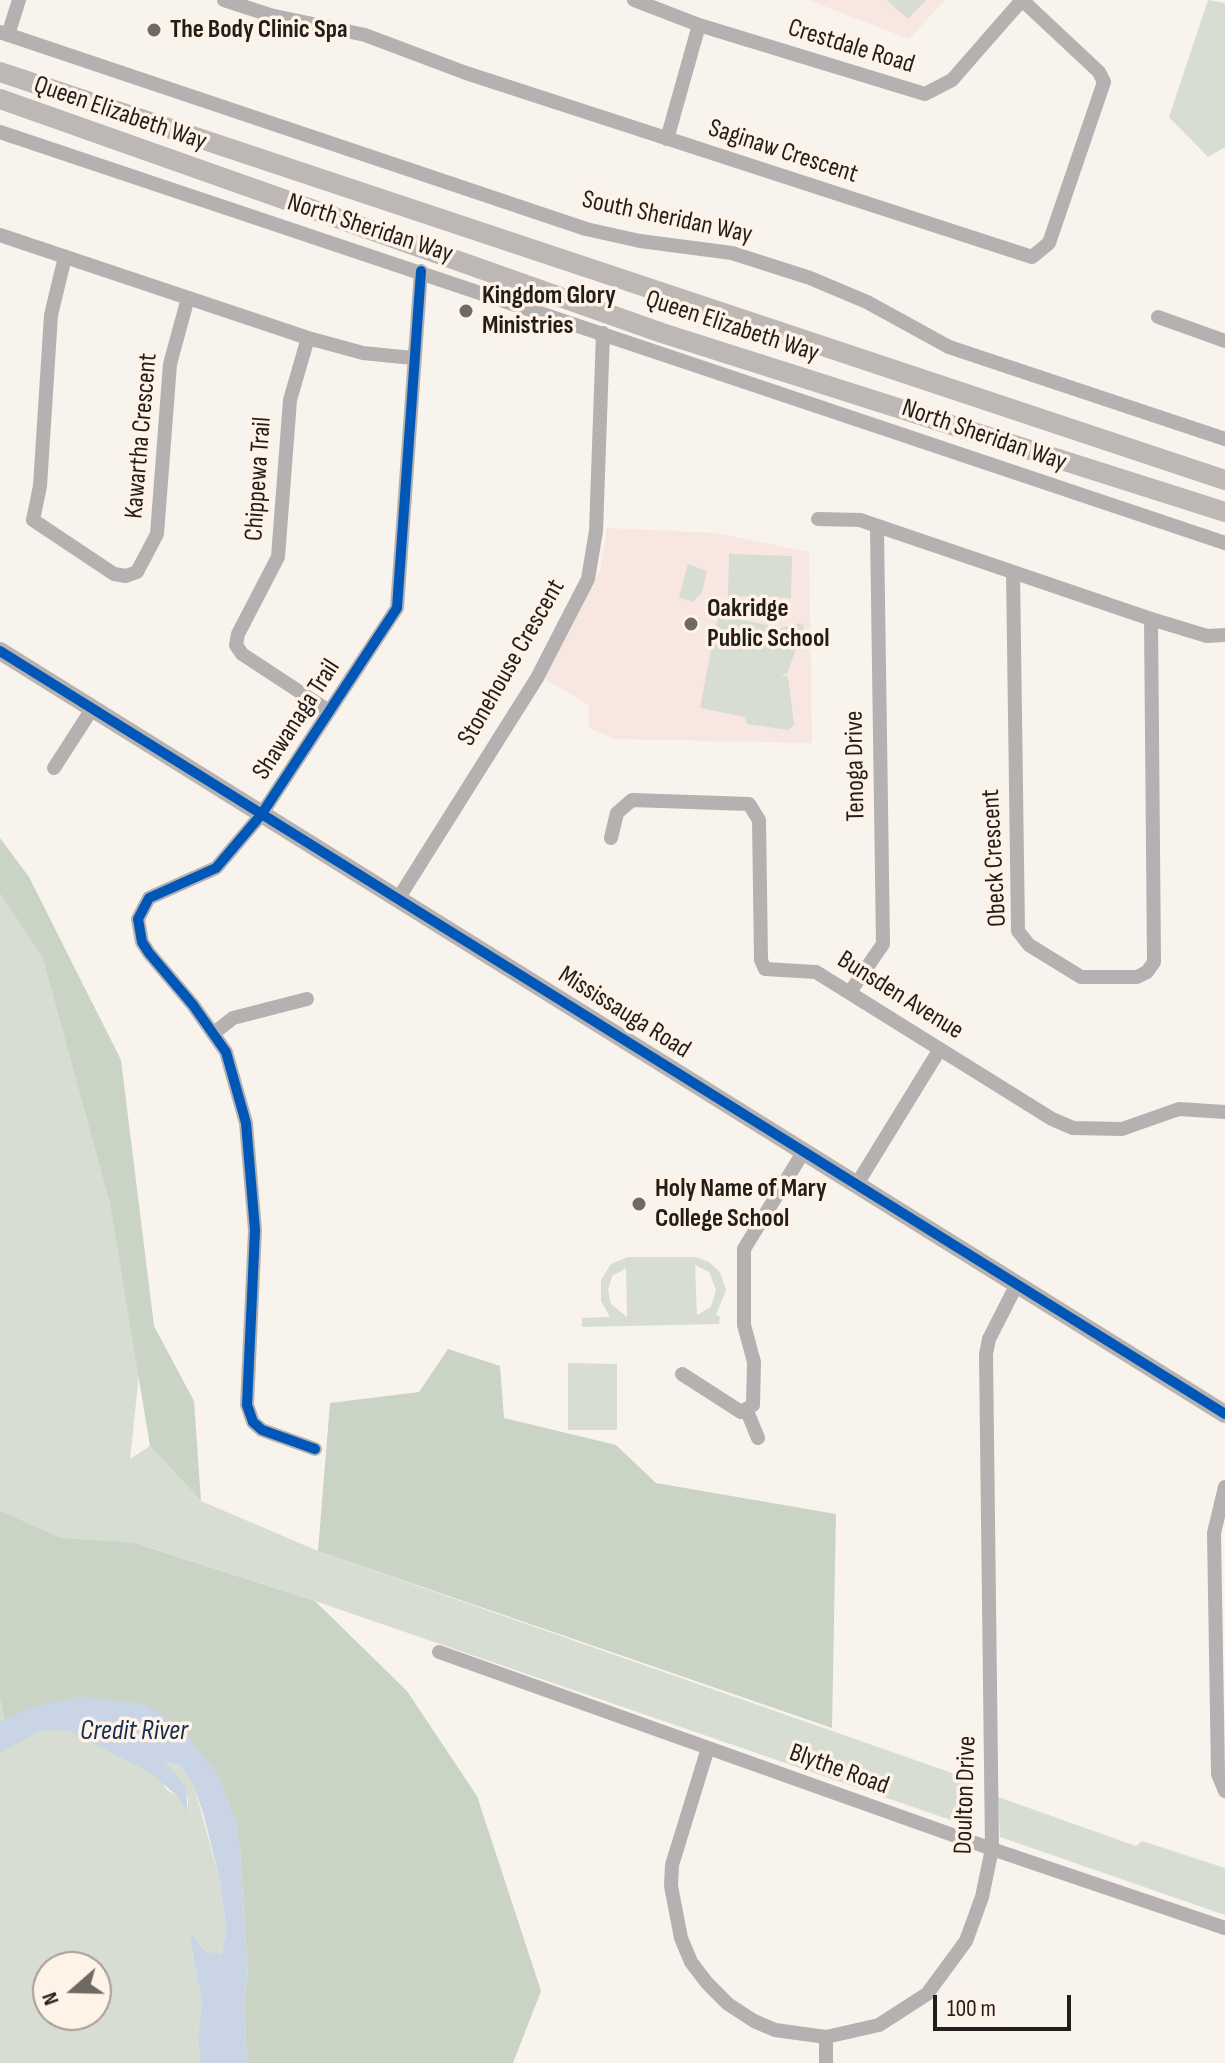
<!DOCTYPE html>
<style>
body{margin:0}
#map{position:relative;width:1225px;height:2063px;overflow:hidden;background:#f9f3ed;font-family:"Sofia Sans Condensed",sans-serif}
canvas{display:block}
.north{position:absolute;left:32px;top:1951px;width:80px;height:80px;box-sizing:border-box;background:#fff2e7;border:2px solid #a79d95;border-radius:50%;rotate:250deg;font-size:22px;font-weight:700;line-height:32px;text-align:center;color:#241e1a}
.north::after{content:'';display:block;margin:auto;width:28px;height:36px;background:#6f6964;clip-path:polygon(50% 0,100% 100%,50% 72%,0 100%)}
.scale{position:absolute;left:933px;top:1995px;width:138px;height:36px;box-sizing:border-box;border:4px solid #241e1a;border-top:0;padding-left:10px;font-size:24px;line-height:28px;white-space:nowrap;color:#241e1a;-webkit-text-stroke:6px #fff2e7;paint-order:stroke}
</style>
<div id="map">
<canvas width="1225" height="2063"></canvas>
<div class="north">N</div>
<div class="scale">100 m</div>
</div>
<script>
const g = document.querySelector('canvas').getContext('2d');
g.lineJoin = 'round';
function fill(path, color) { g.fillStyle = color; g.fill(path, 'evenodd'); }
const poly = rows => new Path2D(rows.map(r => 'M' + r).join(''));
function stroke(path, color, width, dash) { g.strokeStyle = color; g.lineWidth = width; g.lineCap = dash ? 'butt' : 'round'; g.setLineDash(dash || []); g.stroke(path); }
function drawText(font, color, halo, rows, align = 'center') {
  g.font = font + ' "Sofia Sans Condensed",sans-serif'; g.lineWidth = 7; g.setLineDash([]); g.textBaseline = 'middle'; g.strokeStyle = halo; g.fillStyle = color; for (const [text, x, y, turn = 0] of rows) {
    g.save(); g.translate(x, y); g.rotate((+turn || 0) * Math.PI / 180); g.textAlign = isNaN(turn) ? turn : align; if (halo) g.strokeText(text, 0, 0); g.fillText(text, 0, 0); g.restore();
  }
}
fill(poly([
 [808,0,945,0,909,39],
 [607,528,717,533,809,552,812,743,615,739,589,728,589,705,545,679,600,570]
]), '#f8e7e1');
fill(poly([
 [887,0,926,0,908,19],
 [1208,0,1225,3,1225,147,1208,157,1169,117],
 [729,554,792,556,791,598,728,596],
 [688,564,707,571,702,592,693,602,679,597],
 [718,615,768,625,767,632,800,623,804,627,787,674,780,675,788,677,794,725,788,730,747,724,745,717,700,708],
 [0,878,63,964,143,1337,130,1459,150,1446,201,1501,318,1551,975,1781,974,1828,315,1601,145,1546,152,1763,166,1789,178,1797,188,1813,188,1798,164,1762,181,1766,195,1789,220,1881,226,1928,222,1954,205,1951,195,1937,190,1939,202,2005,198,2035,200,2063,0,2063],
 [48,1967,96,1967,96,2015,48,2015],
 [628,1257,696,1257,709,1262,720,1272,726,1290,716,1315,720,1316,719,1324,582,1327,582,1318,610,1317,601,1301,601,1280,611,1264],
 [695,1265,709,1272,716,1290,711,1307,697,1315],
 [626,1268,627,1316,627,1317,611,1304,608,1290,612,1276],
 [568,1363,617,1364,617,1430,568,1430],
 [998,1797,1136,1846,1142,1841,1225,1868,1225,1915,1000,1837]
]), '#d7ddd2');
fill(poly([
 [0,838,29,877,121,1060,154,1326,194,1401,201,1501,150,1446,110,1203,43,958,0,893],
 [448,1349,500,1366,504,1418,616,1445,656,1483,836,1514,832,1728,318,1551,330,1403,419,1392],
 [0,1511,61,1538,135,1543,315,1601,407,1691,477,1796,541,1991,513,2063,247,2063,244,1998,248,1977,240,1849,219,1776,27,1709,5,1720,0,1697]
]), '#cad4c4');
fill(poly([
 [80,1696,145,1704,183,1729,219,1776,237,1822,240,1849,248,1977,244,1998,247,2063,200,2063,198,2035,202,2005,190,1938,194,1936,205,1951,222,1954,226,1928,220,1881,204,1816,195,1789,181,1766,165,1762,186,1787,188,1815,178,1797,151,1773,67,1730,40,1731,0,1753,0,1722,27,1709]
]), '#c9d4e5');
stroke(poly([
 [224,0,270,15,365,35,466,73,1032,257,1049,243,1104,82,1099,72,1022,0],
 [634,0,699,25,925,94,952,80,1022,0],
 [0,32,586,229,640,241,732,253,810,278,867,302,949,347,1225,439],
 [8,35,19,0],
 [0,132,1225,543],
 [667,139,699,25],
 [0,235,308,338,363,353,413,358],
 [65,257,51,315,40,486,33,520,114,574,126,576,137,572,157,534,170,364,188,298],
 [1158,317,1225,341],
 [308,338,290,400,278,557,238,634,236,645,242,654,329,711],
 [818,519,860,520,1151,619,1207,636,1225,635],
 [1013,572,1018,931,1029,945,1081,977,1137,977,1147,972,1154,962,1151,619],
 [54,768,92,709],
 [611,838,617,813,632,800,749,804,759,820,761,960,765,969,816,972,1052,1119,1073,1128,1122,1129,1179,1109,1225,1112],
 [398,899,537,678,588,579,596,531,603,333],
 [850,992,883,944,877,528],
 [214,1033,233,1018,307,999],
 [857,1184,940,1049],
 [682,1374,741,1412,753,1405,754,1362,744,1325,744,1249,804,1151],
 [747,1411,758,1438],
 [315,1449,262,1430,253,1422,247,1405,255,1230,246,1123,226,1052,193,1005,149,953,142,942,138,919,149,898,216,868,261,815,397,608,421,271],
 [1225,1487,1214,1533,1218,1774,1225,1791],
 [439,1652,992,1849,1225,1928],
 [708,1748,672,1865,671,1886,681,1938,691,1962,707,1983,728,2004,754,2021,775,2030,826,2037,879,2025,927,1994,966,1941,982,1897,992,1849,986,1354,989,1339,1017,1284],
 [826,2063,826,2037]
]), '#b4b1b0', 14);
stroke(poly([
 [0,651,1225,1414]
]), '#b8b3b1', 18);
stroke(poly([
 [0,72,1225,480],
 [0,99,662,333,1225,512]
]), '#bdb8b5', 20);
stroke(poly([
 [0,651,1225,1414],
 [315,1449,262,1430,253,1422,247,1405,255,1230,246,1123,226,1052,193,1005,149,953,142,942,138,919,149,898,216,868,261,815,397,608,421,271]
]), '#0057b8', 10);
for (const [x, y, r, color] of [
 [154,30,8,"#6f6964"],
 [466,311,8,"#6f6964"],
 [691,624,8,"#6f6964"],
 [639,1204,8,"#6f6964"]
]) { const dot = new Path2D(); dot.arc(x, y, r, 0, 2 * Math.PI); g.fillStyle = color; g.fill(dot); stroke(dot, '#fff2e7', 3); }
drawText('bold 26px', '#241e1a', '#fff2e7', [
 ["The Body Clinic Spa",170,30],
 ["Kingdom Glory",482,296],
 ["Ministries",482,326],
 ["Oakridge",707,609],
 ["Public School",707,639],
 ["Holy Name of Mary",655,1189],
 ["College School",655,1219]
], 'left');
drawText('26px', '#241e1a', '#fff2e7', [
 ["Crestdale Road",851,47,17],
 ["Queen Elizabeth Way",120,114,19],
 ["Saginaw Crescent",783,152,18],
 ["South Sheridan Way",667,218,12],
 ["North Sheridan Way",370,229,18],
 ["Queen Elizabeth Way",732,327,18],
 ["Kawartha Crescent",142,436,-85],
 ["North Sheridan Way",984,436,19],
 ["Chippewa Trail",259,479,-86],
 ["Stonehouse Crescent",512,663,-60],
 ["Shawanaga Trail",297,720,-57],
 ["Tenoga Drive",856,766,-91],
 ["Obeck Crescent",995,858,-93],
 ["Bunsden Avenue",900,996,32],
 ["Mississauga Road",624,1013,32],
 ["Blythe Road",839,1770,20],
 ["Doulton Drive",966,1795,-88]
]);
drawText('italic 28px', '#122d51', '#fff2e7', [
 ["Credit River",134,1732]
]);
</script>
